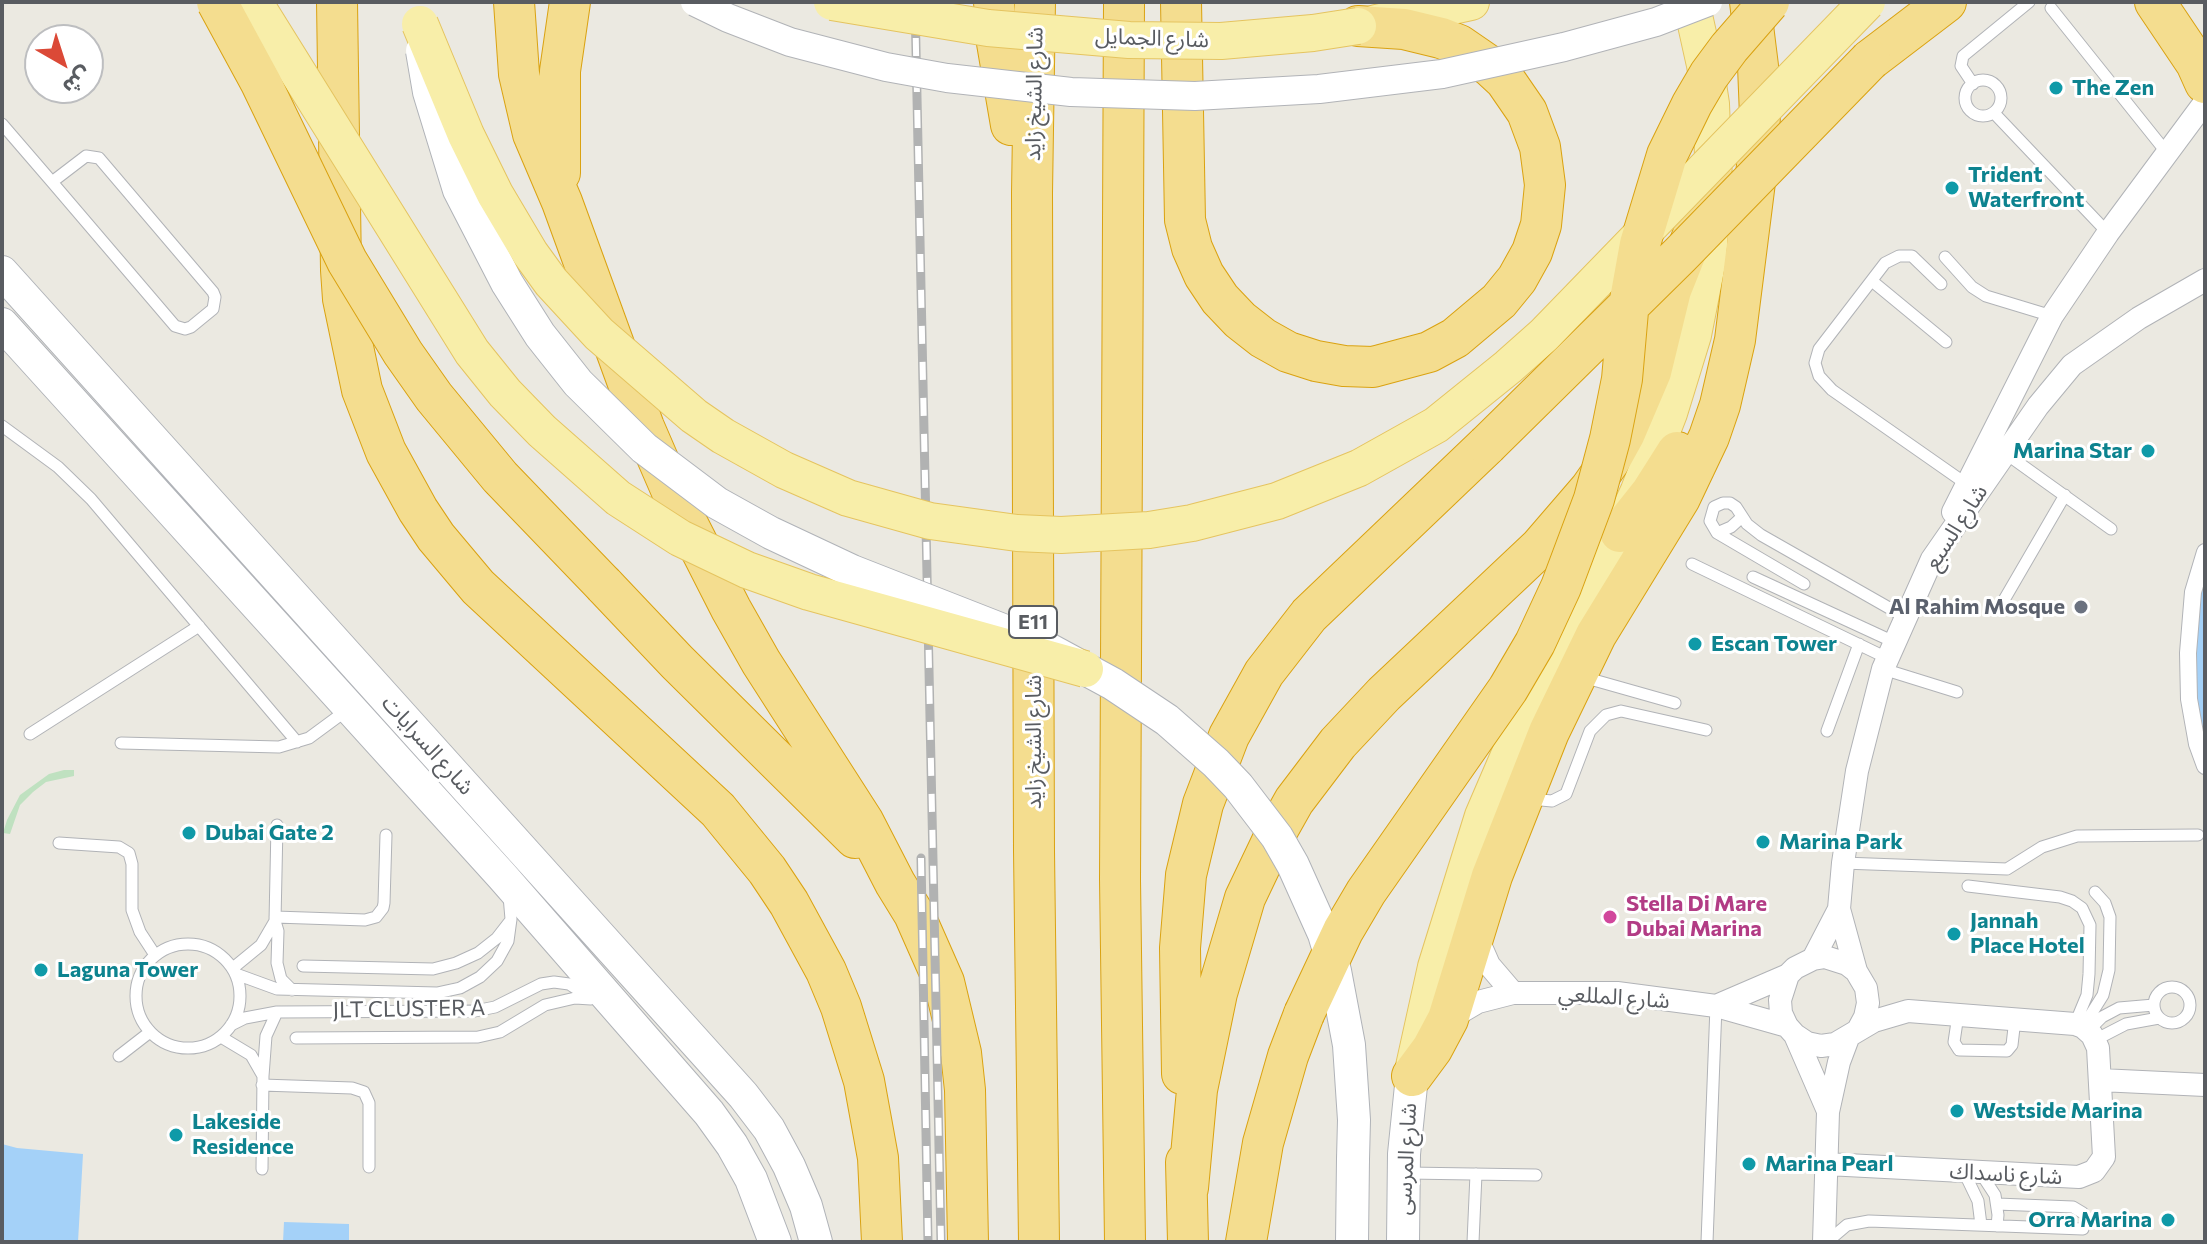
<!DOCTYPE html>
<meta charset="utf-8">
<style>
body{margin:0}
#map{position:relative;width:2207px;height:1244px;overflow:hidden;background:#ebe9e1;font-family:Commissioner,"Noto Sans Arabic",sans-serif}
canvas{display:block}
.frame{position:absolute;inset:0;border:4px solid #595c61;pointer-events:none}
.north{position:absolute;left:24px;top:24px;width:80px;height:80px;box-sizing:border-box;background:#fff;border:2px solid #bdbec0;border-radius:50%;rotate:141deg;font-size:22px;font-weight:700;line-height:32px;text-align:center;color:#595c61}
.north::after{content:'';display:block;margin:auto;width:28px;height:36px;background:#db4937;clip-path:polygon(50% 0,100% 100%,50% 72%,0 100%)}
</style>
<div id="map">
<canvas width="2207" height="1244"></canvas>
<div class="frame"></div>
<div class="north">ش</div>
</div>
<script>
const g = document.querySelector('canvas').getContext('2d');
g.lineJoin = 'round';
function fill(path, color) { g.fillStyle = color; g.fill(path, 'evenodd'); }
const poly = rows => new Path2D(rows.map(r => 'M' + r).join(''));
function stroke(path, color, width, dash) { g.strokeStyle = color; g.lineWidth = width; g.lineCap = dash ? 'butt' : 'round'; g.setLineDash(dash || []); g.stroke(path); }
function drawText(font, color, halo, rows, align = 'center') {
  g.font = font + ' Commissioner,"Noto Sans Arabic",sans-serif'; g.lineWidth = 6; g.setLineDash([]); g.textBaseline = 'middle'; g.strokeStyle = halo; g.fillStyle = color; for (const [text, x, y, turn = 0] of rows) {
    g.save(); g.translate(x, y); g.rotate((+turn || 0) * Math.PI / 180); g.textAlign = isNaN(turn) ? turn : align; if (halo) g.strokeText(text, 0, 0); g.fillText(text, 0, 0); g.restore();
  }
}
fill(poly([
 [64,770,74,770,74,776,46,782,33,792,20,805,10,834,3,833,7,820,20,795,49,774]
]), '#bfe1c0');
fill(poly([
 [2205,567,2205,760,2197,742,2191,646],
 [2,1144,17,1148,83,1154,78,1242,2,1242],
 [284,1222,349,1224,349,1242,283,1242]
]), '#a4d1f8');
const service = poly([
 [2051,8,2167,153],
 '1965 98a18 18 0 1 1 36 0a18 18 0 1 1-36 0Z',
 [1973,84,1961,66,1963,56,2029,2],
 [1994,113,2108,233],
 [2,124,52,182,175,326,185,329,191,327,213,309,215,297,213,292,99,158,86,156,52,182],
 [1945,257,1972,287,1986,296,2052,316],
 [1872,281,1946,342],
 [1941,284,1912,256,1899,256,1885,263,1819,349,1815,363,1819,376,1832,390,1965,483],
 [2,426,58,467,91,499,297,742],
 [2005,453,2111,529],
 [1717,533,1731,527,1742,517],
 [1692,564,1887,658],
 [1753,577,1894,642],
 [1804,584,1717,533,1710,521,1714,507,1723,503,1730,503,1736,507,1747,524,1761,535,1905,617],
 [2004,600,2065,495],
 [1883,669,1957,692],
 [1583,677,1675,703],
 [1827,731,1859,644],
 [30,734,199,626],
 [121,743,279,747,309,738,347,710],
 [1530,799,1552,801,1566,794,1590,731,1606,715,1621,711,1706,730],
 [277,825,275,921,278,931,277,963,281,979,292,990],
 [59,843,119,847,129,853,132,864,132,910,140,932,155,955],
 [1843,863,2007,869,2042,847,2077,836,2198,835],
 [1968,886,2060,897,2072,901,2082,908,2090,925,2089,974,2087,995,2075,1024],
 [275,917,365,920,376,917,383,908,384,903,386,835],
 '136 996a52 52 0 1 1 104 0a52 52 0 1 1-104 0Z',
 [303,966,433,969,456,963,478,953,497,938,511,920],
 [233,968,261,945,275,921],
 [236,974,277,989,437,993,460,988,480,977,497,961,508,941,511,919,509,896],
 '2154 1005a18 18 0 1 1 36 0a18 18 0 1 1-36 0Z',
 [1958,1015,1954,1042,1959,1050,2007,1051,2012,1045,2015,1019],
 [231,1025,245,1018,277,1012,475,1011,495,1007,541,984,554,982,569,984,590,997],
 [2083,1027,2103,995,2109,970,2110,917,2105,903,2095,892],
 [2090,1029,2102,1017,2119,1008,2154,1005],
 [221,1037,251,1055,263,1076],
 [296,1038,478,1037,500,1032,545,1005,575,998,591,999],
 [2095,1040,2126,1024,2159,1018],
 [119,1056,150,1032],
 [262,1085,352,1088,364,1092,369,1103,369,1167],
 [262,1169,263,1076,266,1036,277,1012],
 [1964,1172,1978,1201,1981,1225],
 [1980,1172,1995,1195,1998,1215,1997,1226],
 [1408,1173,1536,1175],
 [1997,1204,2073,1207,2083,1213],
 [1473,1242,1476,1174],
 [1707,1242,1716,1006],
 [1827,1242,1847,1225,1869,1221,2083,1229]
]);
const pedestrian = poly([
 [2205,552,2193,592,2188,653,2189,699,2197,744,2205,766]
]);
const minor = poly([
 [1953,512,2052,316,2108,233,2205,102],
 [1475,933,1489,965,1513,993],
 [1813,959,1839,909],
 [1856,971,1839,909,1843,863,1857,771,1883,669,1932,559,2038,406,2072,365,2139,318,2205,280],
 [1716,1006,1788,975],
 [1449,1019,1478,1002,1513,993,1617,993,1716,1006,1787,1026],
 [1795,1035,1828,1111],
 [2100,1080,2205,1085],
 [1827,1164,2079,1177,2094,1171,2104,1157,2098,1048,2092,1035,2083,1027,2075,1024,1908,1011,1874,1021,1835,1044,1821,1046,1807,1043,1795,1035,1787,1026,1781,1013,1780,1000,1788,975,1795,968,1813,959,1825,957,1847,964,1856,971,1866,988,1868,1003,1865,1017,1858,1030],
 [1824,1242,1828,1112,1839,1062,1848,1038]
]);
const secondary = poly([
 [2,272,743,1095,769,1129,789,1166,806,1206,816,1242],
 [2,324,502,876,709,1113,732,1145,751,1179,775,1242],
 [1352,1242,1353,1159],
 [1403,1242,1404,1154,1412,1076]
]);
const primary = poly([
 [1376,23,1471,2],
 [1413,1071,1436,967,1483,816,1529,709,1589,596,1638,493,1669,413,1693,335,1708,259,1714,182,1711,104,1705,65,1691,2]
]);
const motorway = poly([
 [337,2,341,270,343,299,362,390,386,452,418,510,436,537,478,587,718,810,767,870,789,903,826,971,841,1007,864,1081,878,1158,882,1242],
 [514,2,519,74,533,134,562,202,644,427,676,501,731,609,761,662,863,821,895,883,914,914,944,982,961,1053,965,1090,968,1242],
 [994,2,997,43,1011,125],
 [1035,2,1032,193,1034,851,1039,1242],
 [1124,2,1120,879,1125,1242],
 [1181,2,1185,220,1192,248,1204,275,1220,299,1240,320,1263,338,1288,352,1316,361,1344,366,1373,367,1429,352,1455,338,1499,301,1517,279,1532,252,1541,225,1545,185,1540,147,1527,112,1505,80,1491,67,1459,45,1441,38,1404,29,1358,26],
 [2155,2,2196,63,2205,83],
 [1870,60,1946,2],
 [560,173,560,71,570,2],
 [1620,532,1651,493,1677,452],
 [604,585,677,662,855,838],
 [1182,1074,1180,948,1186,875,1203,804,1229,736,1264,673,1309,615,1487,445],
 [1412,1076,1432,1049,1448,1019,1492,876,1549,732,1596,635,1680,498,1709,437,1720,405,1735,340,1757,166,1760,116,1758,66,1750,2],
 [1186,1162,1188,1242],
 [1188,1188,1197,1090,1217,993,1245,898,1276,833,1294,801,1338,743,1384,694,1540,547,1590,489,1609,462,1625,433,1651,372,1671,290,1714,182],
 [1246,1242,1263,1143,1288,1056,1304,1014]
]);
stroke(service, '#b1b3b7', 13);
stroke(pedestrian, '#b1b3b7', 18);
stroke(minor, '#b1b3b7', 24);
stroke(secondary, '#b0b3b8', 34);
stroke(primary, '#e5c460', 38);
stroke(motorway, '#daa211', 42);
stroke(service, '#fff', 11);
stroke(pedestrian, '#fff', 16);
stroke(minor, '#fff', 22);
stroke(secondary, '#fff', 32);
stroke(primary, '#f8eea9', 36);
stroke(motorway, '#f4dd8f', 40);
const rail = poly([
 [915,2,941,1242],
 [921,858,928,1242]
]);
stroke(rail, '#b1b2b2', 9);
stroke(rail, '#fff', 6, [18]);
const tertiaryBridge = poly([
 [695,2,728,18,790,42,886,67,947,78,1071,92,1195,96,1319,89,1442,74,1564,47,1656,22,1708,2]
]);
const secondaryBridge = poly([
 [422,51,429,92,459,190,507,283,540,335,578,383,644,448,717,503,771,533,852,571,1041,645,1113,684,1167,720,1216,763,1238,786,1277,837,1293,865,1324,934,1335,971,1349,1045,1354,1120,1353,1159]
]);
const primaryBridge = poly([
 [254,2,472,352,505,393,542,431,618,498,680,538,747,570,809,592,1085,669],
 [832,2,988,28,1129,40,1221,41,1313,33,1358,26],
 [420,24,466,135,495,194,530,253,551,282,599,334,694,416,723,436,784,470,848,498,930,521,1017,533,1061,535,1149,530,1192,523,1277,501,1359,468,1436,425,1508,367,1544,335,1867,2]
]);
const motorwayBridge = poly([
 [217,2,261,83,347,261,403,353,434,397,500,477,604,585],
 [1487,445,1680,255,1870,60],
 [1304,1014,1343,931,1366,892,1508,689,1535,643,1561,587,1594,499,1610,439,1622,379,1628,311,1640,244,1667,155,1692,104,1709,75,1729,48,1769,2]
]);
stroke(tertiaryBridge, '#b1b3b7', 30, []);
stroke(secondaryBridge, '#b0b3b8', 34, []);
stroke(primaryBridge, '#e5c460', 38, []);
stroke(motorwayBridge, '#daa211', 42, []);
stroke(tertiaryBridge, '#fff', 28);
stroke(secondaryBridge, '#fff', 32);
stroke(primaryBridge, '#f8eea9', 36);
stroke(motorwayBridge, '#f4dd8f', 40);
for (const [x, y, r, color] of [
 [2056,88,8,"#0f9aa8"],
 [1952,188,8,"#0f9aa8"],
 [2148,451,8,"#0f9aa8"],
 [2081,607,8,"#6b7280"],
 [1695,644,8,"#0f9aa8"],
 [189,833,8,"#0f9aa8"],
 [1763,842,8,"#0f9aa8"],
 [1610,917,8,"#d1479c"],
 [1954,934,8,"#0f9aa8"],
 [41,970,8,"#0f9aa8"],
 [1957,1111,8,"#0f9aa8"],
 [176,1135,8,"#0f9aa8"],
 [1749,1164,8,"#0f9aa8"],
 [2168,1220,8,"#0f9aa8"]
]) { const dot = new Path2D(); dot.arc(x, y, r, 0, 2 * Math.PI); g.fillStyle = color; g.fill(dot); stroke(dot, '#fff', 3); }
for (const [x, y, w] of [
 [1033,622,48]
]) { const box = new Path2D(); box.roundRect(x - w / 2, y - 16, w, 32, 6); g.fillStyle = '#fff'; g.fill(box); stroke(box, '#595c61', 2); }
drawText('bold 20px', '#595c61', null, [
 ["E11",1033,622]
]);
drawText('22px', '#595c61', '#fff', [
 ["شارع الجمايل",1152,38,2],
 ["شارع الشيخ زايد",1034,94,-89],
 ["شارع السبع",1956,527,-57],
 ["شارع الشيخ زايد",1034,742,-90],
 ["شارع السرايات",428,745,48],
 ["شارع المللعي",1614,997,4],
 ["JLT CLUSTER A",409,1009,-1],
 ["شارع المرسى",1406,1159,-87],
 ["شارع ناسداك",2006,1174,3]
]);
drawText('bold 22px', '#0d838f', '#fff', [
 ["The Zen",2072,88],
 ["Trident",1968,175],
 ["Waterfront",1968,200],
 ["Marina Star",2132,451,"right"],
 ["Escan Tower",1711,644],
 ["Dubai Gate 2",205,833],
 ["Marina Park",1779,842],
 ["Jannah",1970,921],
 ["Place Hotel",1970,946],
 ["Laguna Tower",57,970],
 ["Westside Marina",1973,1111],
 ["Lakeside",192,1122],
 ["Residence",192,1147],
 ["Marina Pearl",1765,1164],
 ["Orra Marina",2152,1220,"right"]
], 'left');
drawText('bold 22px', '#5b616d', '#fff', [
 ["Al Rahim Mosque",2065,607]
], 'right');
drawText('bold 22px', '#b23c85', '#fff', [
 ["Stella Di Mare",1626,904],
 ["Dubai Marina",1626,929]
], 'left');
</script>
